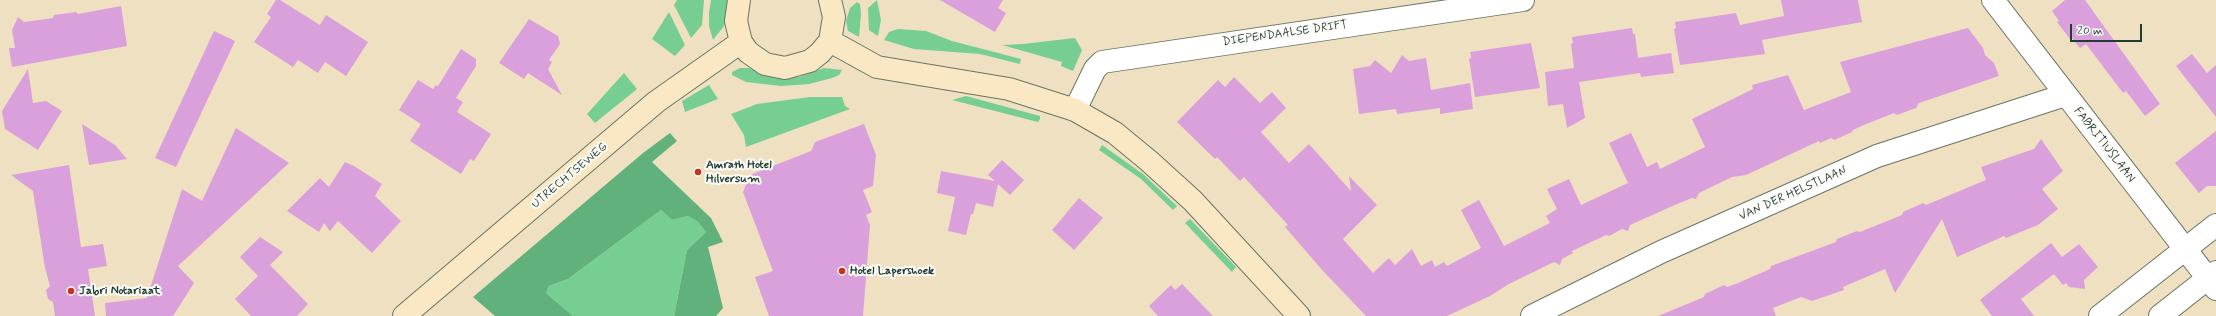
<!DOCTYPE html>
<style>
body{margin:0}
#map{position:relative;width:2216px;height:316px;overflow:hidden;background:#efe0c1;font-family:Mynerve,sans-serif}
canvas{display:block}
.scale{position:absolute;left:2070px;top:24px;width:72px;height:18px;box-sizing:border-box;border:2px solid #1f3d34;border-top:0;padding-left:5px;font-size:12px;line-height:14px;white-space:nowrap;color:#1f3d34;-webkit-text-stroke:3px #fdfcf7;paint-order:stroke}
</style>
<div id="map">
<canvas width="2216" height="316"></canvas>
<div class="scale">20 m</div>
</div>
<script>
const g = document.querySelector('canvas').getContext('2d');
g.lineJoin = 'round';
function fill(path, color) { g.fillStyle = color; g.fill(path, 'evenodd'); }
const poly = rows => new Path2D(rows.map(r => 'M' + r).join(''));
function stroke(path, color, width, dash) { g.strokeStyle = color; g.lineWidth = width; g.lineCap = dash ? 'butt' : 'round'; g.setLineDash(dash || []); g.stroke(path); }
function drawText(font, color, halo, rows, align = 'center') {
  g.font = font + ' Mynerve,sans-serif'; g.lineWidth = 4; g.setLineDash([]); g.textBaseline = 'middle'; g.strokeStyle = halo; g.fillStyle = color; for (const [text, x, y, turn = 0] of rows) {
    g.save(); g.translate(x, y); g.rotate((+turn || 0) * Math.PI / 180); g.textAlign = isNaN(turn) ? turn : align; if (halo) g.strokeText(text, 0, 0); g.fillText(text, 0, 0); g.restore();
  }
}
fill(poly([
 [677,0,704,0,702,25,691,38,674,5],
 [711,0,730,0,724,26,713,40,709,26,709,13],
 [877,0,881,20,878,36,869,30,868,8],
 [857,2,860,4,861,14,859,37,848,31,846,21,850,8],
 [669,12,685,45,675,56,652,39],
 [898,29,926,31,952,41,1021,59,1020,64,980,54,914,49,884,40,889,32],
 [1075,38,1082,50,1073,71,1061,66,1062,62,1002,45,1023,44],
 [740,68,749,68,780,78,799,77,824,68,842,70,839,75,832,78,809,84,781,86,746,82,732,75,732,72],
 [624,73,637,89,595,123,587,114],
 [709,85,718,99,685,112,682,101],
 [966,96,1040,116,1040,119,1038,122,952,100],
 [810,97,842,97,845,106,850,109,746,147,744,135,731,114,757,104],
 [1102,145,1143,174,1177,206,1173,210,1141,179,1099,150],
 [661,210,672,220,688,216,698,222,706,232,687,250,674,316,573,316,546,293,549,286,568,279],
 [1190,219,1236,267,1232,272,1185,223]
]), '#77ce92');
fill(poly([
 [670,133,677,141,652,162,711,218,723,242,708,247,723,308,716,316,674,316,687,250,706,232,698,222,688,216,672,220,661,210,568,279,549,286,546,293,573,316,495,316,473,297,643,153]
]), '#61b17c');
fill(poly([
 [276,0,280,0,320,25,326,15,368,42,346,76,325,62,318,73,298,60,293,67,254,42,271,17,267,14],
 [940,0,1003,0,998,8,1006,13,995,32],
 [1781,0,1858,0,1862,22,1762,40,1765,54,1680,65,1674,29,1676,28,1675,22,1736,13,1740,25,1784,16],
 [2065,0,2085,0,2160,104,2145,116,2126,91,2123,93,2086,44,2080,48,2072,38,2070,39,2057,22,2059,21,2052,11],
 [121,6,127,46,12,67,9,48,15,48,12,30,18,17,24,22,53,18,54,15,76,12,78,14],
 [529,19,558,36,560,44,549,60,552,62,548,69,562,95,528,73,524,79,499,63],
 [1632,28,1633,34,1635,34,1638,58,1671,53,1674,73,1641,77,1640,73,1579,82,1585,118,1567,128,1563,104,1548,106,1545,72,1574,68,1571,44,1573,43,1572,37],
 [1968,28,1983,48,1985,55,1994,63,1999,76,1919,103,1916,108,1897,115,1894,113,1864,125,1853,130,1852,132,1834,140,1831,138,1820,143,1819,141,1746,175,1732,177,1699,193,1696,199,1692,198,1677,204,1630,225,1628,231,1622,229,1609,236,1606,235,1572,251,1573,253,1562,259,1560,265,1554,262,1509,284,1490,296,1447,316,1366,316,1323,271,1285,227,1288,225,1244,177,1240,181,1217,157,1215,159,1177,122,1218,80,1225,87,1234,77,1260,103,1272,92,1286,108,1261,132,1289,163,1309,144,1351,191,1349,176,1377,205,1343,239,1373,273,1389,258,1395,265,1412,249,1421,266,1432,260,1435,267,1444,262,1447,266,1481,248,1461,210,1479,200,1504,246,1550,223,1546,216,1557,209,1547,189,1569,179,1581,205,1628,183,1609,143,1631,133,1647,167,1657,162,1660,169,1705,147,1692,119,1753,89,1752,85,1788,75,1804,110,1851,92,1840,62],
 [214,31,235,41,176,167,155,158],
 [1531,43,1540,88,1475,97,1469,59,1471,58,1470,52],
 [461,49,476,59,476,66,456,98,463,102,457,112,491,134,474,161,470,159,461,174,410,141,421,124,399,110,418,80,433,89,436,85,438,86],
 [2192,54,2207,73,2216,65,2216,117,2176,66],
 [1402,55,1409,61,1426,58,1431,90,1470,83,1473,109,1440,114,1440,108,1397,114,1396,109,1359,114,1353,69,1370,66,1375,60,1391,73],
 [28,69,33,103,46,101,62,111,38,150,5,129,2,111],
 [82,124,115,145,127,159,89,165],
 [864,124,876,155,873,186,863,190,872,212,866,215,870,225,863,316,769,316,755,277,773,271,743,192,750,175,811,151,815,142],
 [236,128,289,163,178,266,194,283,173,316,106,316,105,303,147,298,182,189,202,201],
 [2216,131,2216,186,2207,186,2199,193,2175,163],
 [2041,139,2063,171,2042,189,2058,209,2038,225,2006,238,2004,236,1957,257,1942,219,1895,293,1885,269,1843,287,1844,290,1812,301,1801,297,1773,308,1776,316,1658,316,1704,297,1705,294,1724,285,1727,287,1738,283,1770,269,1771,266,1836,242,1837,239,1857,231,1860,232,1902,215,1903,212,1923,203,1926,205,1986,180,1981,167,2034,149],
 [1002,160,1024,180,1010,195,998,184,993,207,976,203,973,214,971,214,966,235,948,231,955,197,937,193,941,171,995,181,988,175],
 [345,162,354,166,382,184,375,196,401,221,372,253,338,221,330,231,324,223,319,232,287,211,320,178,329,187],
 [69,165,81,247,103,244,107,266,88,269,95,316,55,316,53,302,48,299,46,290,50,286,45,268,33,191,11,175],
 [1079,198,1103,218,1074,250,1052,230],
 [260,237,283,252,270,265,308,304,297,316,251,316,235,299,258,276,240,257],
 [2051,243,2062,257,2079,244,2098,267,2084,280,2085,289,2069,287,2066,283,2063,285,2054,274,2021,299,2034,316,1992,316,1980,300],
 [1182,284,1213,316,1158,316,1149,306,1171,285,1175,290]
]), '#daa0db');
const street = poly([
 [1993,0,2216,289],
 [1075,110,1095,69,1102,62,1523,0],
 [1532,316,1661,252,1877,156,2065,95],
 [2100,316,2216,225],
 [2160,316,2216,272]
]);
const secondary = poly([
 [739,0,736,21,741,42,748,52,765,64,785,68,810,61,820,53,830,41,834,17,830,0],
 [830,41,877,67,1009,89,1075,110,1115,133,1149,161,1193,201,1299,316],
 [404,316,656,102,741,42]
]);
stroke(street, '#687665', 24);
stroke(secondary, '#687665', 24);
stroke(street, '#fff', 22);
stroke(secondary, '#fae7c3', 22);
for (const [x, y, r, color] of [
 [698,172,4,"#c8321e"],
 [842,271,4,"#c8321e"],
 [71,291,4,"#c8321e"]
]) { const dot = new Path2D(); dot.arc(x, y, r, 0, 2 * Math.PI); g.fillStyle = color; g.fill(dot); stroke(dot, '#fdfcf7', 1.5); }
drawText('12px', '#1f3d34', '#fdfcf7', [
 ["DIEPENDAALSE DRIFT",1285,34,-8],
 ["FABRITIUSLAAN",2104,145,52],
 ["UTRECHTSEWEG",570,176,-40],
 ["VAN DER HELSTLAAN",1793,194,-24]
]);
drawText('bold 12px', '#1f3d34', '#fdfcf7', [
 ["Amrath Hotel",706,165],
 ["Hilversum",706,179],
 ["Hotel Lapershoek",850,271],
 ["Jabri Notariaat",79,291]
], 'left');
</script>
